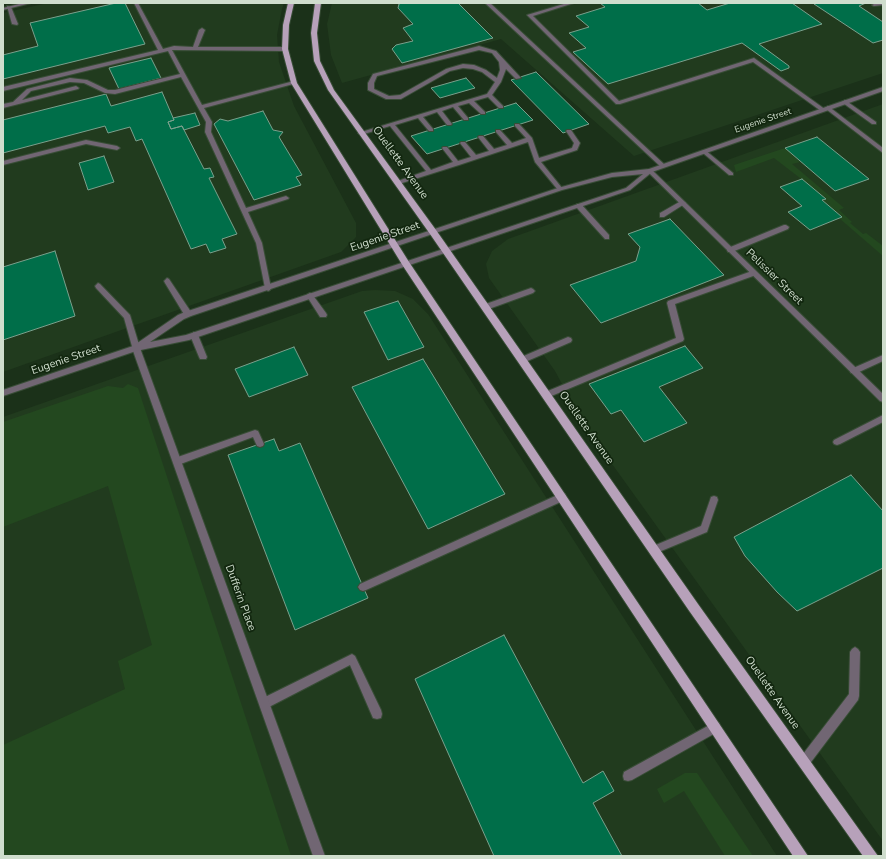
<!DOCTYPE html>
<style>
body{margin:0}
#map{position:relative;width:886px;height:859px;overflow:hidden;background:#1b3119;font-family:"Nunito Sans",sans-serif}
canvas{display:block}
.frame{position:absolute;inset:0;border:4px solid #cfddcd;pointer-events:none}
</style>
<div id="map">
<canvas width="886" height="859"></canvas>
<div class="frame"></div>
</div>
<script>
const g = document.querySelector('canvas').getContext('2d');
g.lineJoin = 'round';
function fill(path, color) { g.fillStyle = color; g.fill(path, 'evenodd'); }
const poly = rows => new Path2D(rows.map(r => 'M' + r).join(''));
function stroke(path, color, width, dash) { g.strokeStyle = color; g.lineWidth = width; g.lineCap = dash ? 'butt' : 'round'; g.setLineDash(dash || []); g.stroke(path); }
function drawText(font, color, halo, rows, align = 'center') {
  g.font = font + ' "Nunito Sans",sans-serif'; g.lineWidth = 3.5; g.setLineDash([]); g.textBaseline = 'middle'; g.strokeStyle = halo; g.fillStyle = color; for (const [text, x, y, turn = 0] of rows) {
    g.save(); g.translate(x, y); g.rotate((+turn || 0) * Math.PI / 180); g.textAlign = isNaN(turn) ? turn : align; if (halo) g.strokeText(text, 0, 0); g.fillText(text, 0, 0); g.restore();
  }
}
fill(poly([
 [48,3,284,3,282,9,277,35,279,62,294,106,356,223,356,237,341,252,3,372,3,13],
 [332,3,883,3,883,73,634,156,501,39,342,83,331,55,327,24],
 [883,104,883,841,584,425,555,371,489,278,486,264,492,251,508,239],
 [375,290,395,291,413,299,428,314,777,856,3,856,3,417,362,291]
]), '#213b1e');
fill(poly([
 [785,148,800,162,792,164,844,208,839,210,852,222,850,223,863,234,866,233,883,246,883,256,839,218,842,216,822,200,826,198,774,158,736,172,734,165],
 [128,384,138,388,291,856,3,856,3,745,125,689,118,661,152,645,108,486,3,527,3,422,108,386,123,388],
 [685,773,697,773,753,856,725,856,684,791,664,803,657,789]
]), '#23481f');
const building = poly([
 [116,3,125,3,145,44,3,79,3,55,38,46,30,23,116,3],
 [401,3,458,3,493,38,402,63,392,49,396,45,413,41,403,28,413,24,398,8,399,4,401,3],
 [600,3,698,3,707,10,730,3,792,3,822,24,759,44,789,66,789,68,781,71,742,43,608,84,573,52,586,48,569,33,589,27,576,16,605,7,600,3],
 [818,3,866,3,859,6,883,22,883,40,873,43,814,4,818,3],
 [151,58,161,78,119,89,109,68,151,58],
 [536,72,589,124,563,133,511,80,536,72],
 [466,78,475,88,440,98,431,88,466,78],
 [162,92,174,120,168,122,171,129,182,126,204,169,210,168,214,177,209,178,237,234,222,239,226,248,210,253,206,244,191,249,142,139,136,141,130,127,108,133,105,126,3,153,3,120,106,94,111,106,162,92],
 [516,103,533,120,427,154,411,136,516,103],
 [263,111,273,130,283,132,279,137,302,175,296,177,301,185,254,200,214,124,220,119,228,121,263,111],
 [195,113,200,125,184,130,182,126,171,129,168,122,174,120,173,118,195,113],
 [817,137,869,179,835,191,785,148,817,137],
 [104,156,114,182,88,190,79,163,104,156],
 [802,179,826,199,822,200,842,217,810,230,788,212,802,206,780,187,802,179],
 [670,219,724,275,601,323,570,285,636,261,640,247,628,234,670,219],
 [55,251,75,316,3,340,3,267,55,251],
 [398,301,424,347,388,360,364,312,398,301],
 [685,346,703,368,659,387,687,423,644,442,621,410,611,414,589,384,685,346],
 [294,347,308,375,249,397,235,369,294,347],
 [423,359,505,494,428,529,352,387,423,359],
 [274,439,279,451,300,443,368,598,295,630,228,455,274,439],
 [851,475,883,511,883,568,797,611,777,592,745,556,734,537,851,475],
 [504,635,583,783,603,771,614,791,593,803,622,856,494,856,415,679,504,635]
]);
fill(building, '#006e49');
stroke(building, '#7aa08c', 1);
const service = poly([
 [134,3,138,3,163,49,174,46,193,47,199,30,202,28,205,30,198,47,285,47,288,49,285,51,172,50,202,105,294,81,297,83,204,108,212,122,211,132,246,208,286,196,289,198,288,199,248,212,262,243,271,288,270,290,268,291,265,288,256,243,205,132,206,122,181,77,115,94,105,93,84,83,70,82,31,91,22,100,76,86,79,88,78,89,3,108,3,104,13,102,27,89,70,78,87,80,108,90,115,90,180,74,168,51,3,91,3,87,158,50,134,3],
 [485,3,490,3,665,165,665,167,661,167,485,3],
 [567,3,574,3,533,16,619,101,754,58,826,110,821,111,753,62,620,104,616,104,527,15,567,3],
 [883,3,883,5,874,6,872,5,874,4,883,3],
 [7,6,11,7,18,24,17,25,12,24,7,6],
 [479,46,496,51,521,78,516,79,506,69,501,82,492,95,503,106,503,108,499,108,488,97,474,101,485,112,485,114,481,114,469,103,458,106,468,118,468,120,464,120,453,107,442,111,452,124,451,125,447,125,437,112,423,117,433,129,433,131,429,131,418,118,395,125,431,170,453,162,442,148,443,147,447,147,458,161,471,157,460,143,461,142,465,142,476,155,489,151,478,137,479,136,483,136,494,149,507,145,496,132,496,130,500,130,512,143,526,138,515,126,515,124,519,124,532,138,539,158,572,148,574,143,566,131,567,130,571,130,580,143,577,150,541,162,562,188,562,190,558,190,535,162,528,142,459,165,399,184,395,184,395,182,426,171,390,126,361,135,358,133,487,94,495,82,482,72,473,69,463,68,450,71,401,99,386,99,368,90,368,83,373,74,479,46],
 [479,50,492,53,499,62,500,70,497,78,486,70,474,65,463,64,446,69,400,95,389,96,374,89,374,83,377,76,479,50],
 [845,100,876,122,876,124,872,124,843,103,842,102,845,100],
 [828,106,883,148,883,153,826,109,825,108,828,106],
 [86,140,117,146,120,148,117,150,86,144,3,165,3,161,86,140],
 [705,150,733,173,733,175,729,175,703,153,702,152,705,150],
 [681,201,683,201,686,203,664,217,660,217,660,213,681,201],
 [577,204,581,204,609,235,609,239,605,239,577,208,577,204],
 [784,225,786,225,789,227,788,229,732,252,728,252,727,250,728,248,784,225],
 [752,271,754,271,757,273,756,275,675,304,684,339,683,341,549,397,543,397,542,395,543,393,676,338,667,303,668,301,752,271],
 [167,278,169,279,191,312,192,314,191,316,185,316,165,283,164,281,167,278],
 [98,283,100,284,130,315,140,348,139,350,133,350,124,318,96,288,95,286,98,283],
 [531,288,533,289,535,291,533,293,486,310,482,307,483,305,531,288],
 [310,293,312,294,326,313,327,315,326,317,320,317,308,298,306,296,308,294,310,293],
 [194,332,198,335,207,357,206,359,200,359,199,357,190,335,194,332],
 [568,337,571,338,572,340,571,342,525,362,522,363,518,360,519,358,568,337],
 [883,355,883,361,857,373,851,373,850,371,851,369,883,355],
 [883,415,883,422,840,444,837,445,834,444,833,442,834,440,883,415],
 [255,430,258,431,259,433,264,444,263,446,260,447,257,446,253,437,178,465,175,464,174,461,175,458,255,430],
 [562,493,565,494,566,497,565,500,366,590,363,591,360,590,358,587,360,584,562,493],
 [714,496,717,497,718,500,707,532,654,554,651,553,650,550,651,547,701,526,710,500,711,497,714,496],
 [855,647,858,649,860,652,859,696,858,700,808,766,804,767,800,766,799,762,800,758,849,694,850,652,852,649,855,647],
 [352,654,355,656,381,710,382,714,381,718,377,719,373,718,350,665,269,707,265,708,261,707,260,703,261,699,352,654],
 [715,722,719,723,720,727,719,731,632,780,628,781,624,780,623,776,624,772,715,722]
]);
const minor = poly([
 [23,3,31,3,3,10,3,8,23,3],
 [650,169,652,170,883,394,883,402,880,401,648,172,648,170,650,169],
 [136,345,140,348,325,856,313,856,132,348,136,345]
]);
const tertiary = poly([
 [883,87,883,91,652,172,630,190,189,340,136,351,3,396,3,390,133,346,178,315,185,312,558,188,612,173,649,169,883,87],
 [643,174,626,188,186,335,150,342,184,319,191,316,562,190,612,177,643,174]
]);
const primary = poly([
 [288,3,294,3,289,25,288,49,297,83,409,262,808,856,793,856,403,266,291,83,282,49,283,25,288,3],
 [315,3,321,3,317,33,320,61,334,90,436,230,698,604,878,856,863,856,690,612,430,234,328,90,314,61,311,33,315,3]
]);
stroke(service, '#384d36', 2);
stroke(minor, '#384d36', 2);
stroke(tertiary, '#384d36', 2);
stroke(primary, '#384d36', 2);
fill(service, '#716673');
fill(minor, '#716673');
fill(tertiary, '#716673');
fill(primary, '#b7a1ba');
drawText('9px', '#cfddcd', '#12270f', [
 ["Eugenie Street",763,121,-19]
]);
drawText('11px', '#cfddcd', '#12270f', [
 ["Ouellette Avenue",400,163,54],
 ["Eugenie Street",385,237,-19],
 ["Pelissier Street",774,277,44],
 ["Eugenie Street",66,360,-19],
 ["Ouellette Avenue",586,428,55],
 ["Dufferin Place",240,598,70],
 ["Ouellette Avenue",772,693,55]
]);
</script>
